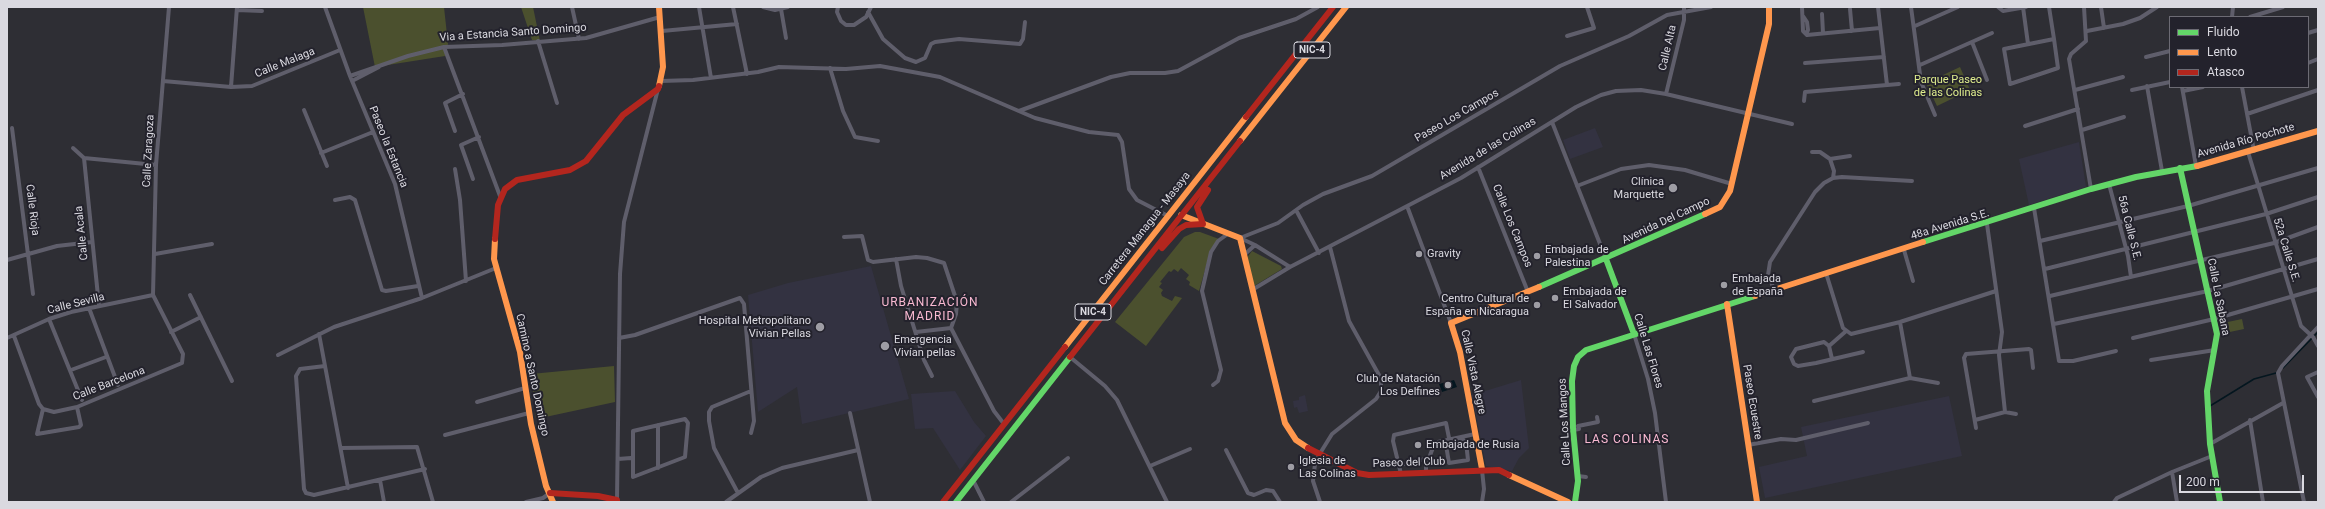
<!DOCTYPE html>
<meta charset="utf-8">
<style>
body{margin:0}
#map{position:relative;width:2325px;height:509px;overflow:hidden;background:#2e2e34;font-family:Roboto,sans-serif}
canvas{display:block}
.frame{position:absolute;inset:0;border:8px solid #dad9e0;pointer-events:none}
.legend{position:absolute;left:2169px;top:16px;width:140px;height:72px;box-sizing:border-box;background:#23222c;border:1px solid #6c6b74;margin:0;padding:5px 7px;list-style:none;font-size:12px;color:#dad9e0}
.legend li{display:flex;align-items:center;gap:8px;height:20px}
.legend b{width:20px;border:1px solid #6c6b74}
.scale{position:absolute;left:2179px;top:475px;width:125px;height:18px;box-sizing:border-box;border:2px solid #dad9e0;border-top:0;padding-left:5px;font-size:12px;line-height:14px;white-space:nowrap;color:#dad9e0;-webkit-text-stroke:3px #23222c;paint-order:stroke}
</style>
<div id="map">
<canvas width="2325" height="509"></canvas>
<div class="frame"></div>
<ul class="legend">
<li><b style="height:5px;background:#63d668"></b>Fluido</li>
<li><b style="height:5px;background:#ff974d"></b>Lento</li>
<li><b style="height:5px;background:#b3261e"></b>Atasco</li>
</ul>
<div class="scale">200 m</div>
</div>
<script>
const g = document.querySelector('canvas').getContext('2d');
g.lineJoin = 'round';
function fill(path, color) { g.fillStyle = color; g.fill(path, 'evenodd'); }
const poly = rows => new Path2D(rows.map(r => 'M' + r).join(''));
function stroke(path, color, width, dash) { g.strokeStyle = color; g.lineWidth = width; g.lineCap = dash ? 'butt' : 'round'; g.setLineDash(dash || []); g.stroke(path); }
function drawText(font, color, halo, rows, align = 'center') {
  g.font = font + ' Roboto,sans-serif'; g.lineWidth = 4; g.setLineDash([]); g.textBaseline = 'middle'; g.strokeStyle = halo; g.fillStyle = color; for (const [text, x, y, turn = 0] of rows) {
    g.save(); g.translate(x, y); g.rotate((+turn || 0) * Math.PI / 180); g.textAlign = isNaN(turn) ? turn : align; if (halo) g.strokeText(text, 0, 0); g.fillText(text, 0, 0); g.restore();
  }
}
fill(poly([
 [1595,128,1603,147,1570,159,1563,140],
 [2079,142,2086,187,2029,205,2019,159],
 [871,266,909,399,802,424,797,387,758,412,748,295,788,283],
 [1521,380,1529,448,1519,458,1512,471,1486,466,1472,395],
 [955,391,974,422,986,436,960,470,933,428,915,429,911,394],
 [1305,395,1308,411,1299,413,1297,407,1294,408,1293,401,1299,400,1299,397],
 [1949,396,1962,456,1765,498,1759,467,1807,456,1801,427]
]), '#333241');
fill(poly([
 [363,7,444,7,448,44,445,56,375,67],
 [521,7,533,7,540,41,532,40],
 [1960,67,1970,90,1937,106,1926,83],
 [1195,232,1200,232,1219,239,1211,249,1199,291,1189,285,1190,282,1186,279,1189,275,1181,268,1178,272,1174,269,1171,272,1169,271,1160,282,1162,283,1159,287,1163,290,1161,293,1162,296,1172,301,1175,296,1182,298,1146,346,1115,322,1184,237],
 [1252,251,1281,266,1282,269,1254,286,1246,259],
 [2242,319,2244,329,2225,333,2223,323],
 [614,366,615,402,536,419,531,374]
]), '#4b502e');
fill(poly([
 [1454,380,1457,387,1442,392,1439,384]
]), '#04161f');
stroke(poly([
 [2283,368,2318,332],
 [2210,406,2254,379,2276,373]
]), '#04161f', 1.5);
stroke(poly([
 [325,7,350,76,395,184,422,298],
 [572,7,579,39],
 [699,7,711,78],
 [733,7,747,74],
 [763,7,775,10,788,7],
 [838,7,837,12,841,21,846,25,854,25,866,17,871,7],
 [1802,7,1803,31,1807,35,1880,28],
 [1878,7,1887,85],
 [1911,7,1921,82,1935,115],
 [1998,7,2003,11,2026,7],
 [2023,7,2028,44],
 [2049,7,2054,39,2058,68,2010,84,2004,49,2054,39],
 [2084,7,2086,41,2071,54,2069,59,2091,189],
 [2101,7,2104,28],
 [781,9,786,38],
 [1850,9,1852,31],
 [237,10,262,11],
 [868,12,883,39,905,58,916,62,925,58,931,44,935,42,959,39,1020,44,1023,39,1025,22],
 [1822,14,1823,33],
 [1803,16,1807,22,1808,30,1806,34],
 [2232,17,2233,7],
 [2250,17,2283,7],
 [1915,26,1958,7],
 [662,31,737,24],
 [2087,31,2123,24,2140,18,2157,7],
 [2308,33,2318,30],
 [1567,36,1594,28,1587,7],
 [538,41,557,103],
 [1972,42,1987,80],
 [444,47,500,196],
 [2146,57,2170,51],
 [1805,63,1884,57],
 [2308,63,2318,59],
 [1920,65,1992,33],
 [830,68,843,111,855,137,878,141],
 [350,76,408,56,444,47,502,45,586,38,660,17],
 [163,81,231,87,252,86,340,50],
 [352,81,379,67],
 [661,81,693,80,758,72,779,67,846,69,880,66,940,77,1035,118,1089,132,1118,135,1122,142,1129,189,1137,200,1168,216],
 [2147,86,2162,171],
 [231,87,237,7],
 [2182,87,2196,166],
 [2242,87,2254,151],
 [2075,90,2123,77],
 [2132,90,2170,82],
 [2183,91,2203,87],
 [1666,94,1684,20,1684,7],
 [1804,101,1805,92,1899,84],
 [304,110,327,166],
 [1019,111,1111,77,1130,73,1165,73,1178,71,1239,38,1296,19,1318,7],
 [2247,114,2318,90],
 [1552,122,1606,259],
 [2025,126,2078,109],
 [12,128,33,294],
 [2082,130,2124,117],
 [455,131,445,103,463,94],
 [73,148,84,158,156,165],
 [1812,152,1820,152,1830,159,1850,156],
 [2248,152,2301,326,2313,337,2318,346],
 [321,153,373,132],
 [84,158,99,306],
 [1830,159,1834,171,1833,178],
 [1478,167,1528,292],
 [455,169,460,200,466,281],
 [473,179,461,145,479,137],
 [2109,184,2128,256,2131,277],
 [1577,186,1621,169,1649,165,1685,170,1732,184],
 [335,200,350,197,355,200,382,290,386,291,418,286],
 [1407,206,1451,323],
 [2034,208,2059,361,2073,361,2116,351],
 [1296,210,1319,253],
 [1987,224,2002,332,1999,355,2005,412],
 [844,237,862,236,868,260,873,262,916,257,927,258,944,263,957,302,956,314,951,328,994,411,1004,424],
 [1240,238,1278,223,1303,205,1323,194,1372,176,1560,66,1629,36,1667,15,1711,7],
 [1240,238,1255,245,1290,267],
 [2040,241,2188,206,2318,168],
 [1904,250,1913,281],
 [155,254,212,244],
 [1244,255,1255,245],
 [896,259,901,286,924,360,932,376],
 [7,260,57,246,92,242],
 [2045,269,2266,214,2318,197],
 [1826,273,1843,328,1851,334,1900,322,1996,291],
 [1774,289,1768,275,1770,262,1815,192,1824,183,1833,178,1842,177,1912,181],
 [1252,290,1290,267,1461,178,1576,107,1601,95,1616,91,1641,90,1666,94,1792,124],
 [153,295,156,165,169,7],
 [190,295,232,381],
 [2050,296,2274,243,2318,227],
 [89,308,118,385],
 [49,319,82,400],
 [1900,322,1910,378],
 [2054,324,2208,291,2318,259],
 [171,332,201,317],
 [916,332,951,328],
 [319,334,348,488],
 [1634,334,1648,379,1655,413,1666,502],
 [14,336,39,404,43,409,54,412,77,407,182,363,183,354,153,295],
 [7,338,49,319,71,312,153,295],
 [619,338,635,335,740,298,744,304,754,421,751,433],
 [2133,338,2214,319,2318,289],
 [1829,346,1845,332],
 [278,355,334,327,422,298,496,268],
 [1070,357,1105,386,1117,400,1167,502],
 [1832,359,1829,346,1824,342,1796,349,1791,357,1794,364,1798,366,1816,363,1863,352],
 [2151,360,2215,350],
 [325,366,300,369,296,376,304,489,306,493,314,495,425,469],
 [71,370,106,357],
 [1213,385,1218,381,1221,370,1202,291,1211,252,1218,241,1229,233],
 [2318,397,2307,377,2318,372],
 [1814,401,1910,378,1938,383],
 [477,402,525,388],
 [43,409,37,434,79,427,81,425,77,407],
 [850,413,870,502],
 [685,419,688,423,685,457,633,477,633,431,685,419],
 [1975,420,2005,412,2016,414],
 [2250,420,2263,502],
 [658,425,658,468],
 [1976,428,1964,358,1966,354,2029,349,2031,350,2033,368],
 [1573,430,1579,429,1578,426,1598,422,1597,417],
 [445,435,529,413],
 [1463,440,1466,442,1468,460,1449,463,1446,445,1463,440],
 [2210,444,2283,403],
 [1748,445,1781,439,1796,440,1868,423],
 [341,448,417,447,433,502],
 [1226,450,1248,493,1254,495,1266,490,1273,491,1280,502],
 [618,459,631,458],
 [1426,459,1426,472],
 [1400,465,1429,458,1434,445,1438,442,1475,434],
 [1150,466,1190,449],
 [2172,472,2177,502],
 [1401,474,1393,441,1394,435,1446,423,1450,443],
 [1578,476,1586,477],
 [380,480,384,502],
 [973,480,984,502],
 [738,493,714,448,709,421,709,412,712,407,751,391],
 [617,500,620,274,624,222,658,89],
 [526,502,543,498,550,493],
 [726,502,761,477,782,468,858,450],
 [1011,502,1068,458],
 [1320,502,1313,481,1315,464,1319,455,1332,434,1376,399,1381,391,1381,383,1379,375,1349,321,1330,247],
 [1482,502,1484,489,1482,470],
 [2114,502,2117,498,2172,472,2212,456],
 [2304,502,2278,373,2282,366,2318,327]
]), '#5f5e6b', 4);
stroke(poly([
 [2180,168,2217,334,2207,391,2210,444,2220,502],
 [1923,242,2091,189,2136,177,2197,166],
 [1606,259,1634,334],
 [1539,287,1705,214],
 [956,502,1070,357],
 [1575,502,1578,481,1573,429,1572,381,1574,366,1578,357,1586,350,1755,296]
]), '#63d668', 6);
stroke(poly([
 [659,86,663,67,659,7],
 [1240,141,1346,7],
 [2197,166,2318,131],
 [1705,214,1720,207,1730,191,1769,24,1769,7],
 [1181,215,1240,238,1285,423,1296,440,1308,448],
 [495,239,494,259,520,352,531,424,546,486,553,502],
 [1755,296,1923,242],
 [1727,304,1757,502],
 [1065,347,1246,117],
 [1482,469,1460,352,1451,323,1539,287],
 [1509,475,1568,502]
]), '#ff974d', 6);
stroke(poly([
 [1246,117,1333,7],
 [495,239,498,205,505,189,517,180,570,170,586,161,623,115,658,89,659,86],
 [1162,248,1179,229,1186,225,1203,224,1197,207,1208,190],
 [1070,357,1240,141],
 [1308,448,1357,473,1369,475,1499,470,1509,475],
 [550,493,598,496,617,500,617,502],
 [943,502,1065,347]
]), '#b3261e', 6);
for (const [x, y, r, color] of [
 [1673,188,5,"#9e9da4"],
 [1419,254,4,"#9e9da4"],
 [1537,256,4,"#9e9da4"],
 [1724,285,4,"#9e9da4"],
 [1555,298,4,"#9e9da4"],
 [1537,305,4,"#9e9da4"],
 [820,327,5,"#9e9da4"],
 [885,346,5,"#9e9da4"],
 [1448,385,4,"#9e9da4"],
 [1418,445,4,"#9e9da4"],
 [1291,467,4,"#9e9da4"]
]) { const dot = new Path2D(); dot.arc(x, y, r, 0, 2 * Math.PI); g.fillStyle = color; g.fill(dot); stroke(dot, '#23222c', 1.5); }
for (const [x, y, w] of [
 [1312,50,36],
 [1093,312,36]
]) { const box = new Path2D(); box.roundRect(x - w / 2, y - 8, w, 16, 3); g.fillStyle = '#23222c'; g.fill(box); stroke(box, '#dad9e0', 1); }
drawText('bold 10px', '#dad9e0', null, [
 ["NIC-4",1312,50],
 ["NIC-4",1093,312]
]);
drawText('11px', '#dad9e0', '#23222c', [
 ["Via a Estancia Santo Domingo",513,33,-4],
 ["Calle Alta",1668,48,-77],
 ["Calle Malaga",285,63,-22],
 ["Paseo Los Campos",1457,116,-30],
 ["Avenida Río Pochote",2246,141,-16],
 ["Paseo la Estancia",388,147,68],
 ["Avenida de las Colinas",1488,149,-31],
 ["Calle Zaragoza",149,151,-87],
 ["Calle Rioja",32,210,83],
 ["Avenida Del Campo",1666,221,-25],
 ["48a Avenida S.E.",1950,225,-17],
 ["Calle Los Campos",1512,226,68],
 ["56a Calle S.E.",2129,228,76],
 ["Carretera Managua - Masaya",1145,229,-52],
 ["Calle Acala",82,233,-96],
 ["52a Calle S.E.",2286,250,73],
 ["Calle La Sabana",2218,297,79],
 ["Calle Sevilla",76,304,-14],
 ["Calle Las Flores",1648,351,73],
 ["Calle Vista Alegre",1473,372,78],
 ["Camino a Santo Domingo",532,375,78],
 ["Calle Barcelona",109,384,-21],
 ["Paseo Ecuestre",1752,402,81],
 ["Calle Los Mangos",1565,422,-93],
 ["Paseo del Club",1409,463,-2]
]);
drawText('11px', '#dfed8d', '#23222c', [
 ["Parque Paseo",1948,80],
 ["de las Colinas",1948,93]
]);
drawText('11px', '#dad9e0', '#23222c', [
 ["Clínica",1664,182,"right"],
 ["Marquette",1664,195,"right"],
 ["Embajada de",1545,250],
 ["Palestina",1545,263],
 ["Gravity",1427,254],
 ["Embajada",1732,279],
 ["de España",1732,292],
 ["Embajada de",1563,292],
 ["El Salvador",1563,305],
 ["Centro Cultural de",1529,299,"right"],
 ["España en Nicaragua",1529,312,"right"],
 ["Hospital Metropolitano",811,321,"right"],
 ["Vivian Pellas",811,334,"right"],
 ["Emergencia",894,340],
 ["Vivían pellas",894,353],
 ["Club de Natación",1440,379,"right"],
 ["Los Delfines",1440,392,"right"],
 ["Embajada de Rusia",1426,445],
 ["Iglesia de",1299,461],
 ["Las Colinas",1299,474]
], 'left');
g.letterSpacing = '1px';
drawText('12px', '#f9b9d1', '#23222c', [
 ["URBANIZACIÓN",930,303],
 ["MADRID",930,317],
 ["LAS COLINAS",1627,440]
]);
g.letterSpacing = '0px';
</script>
